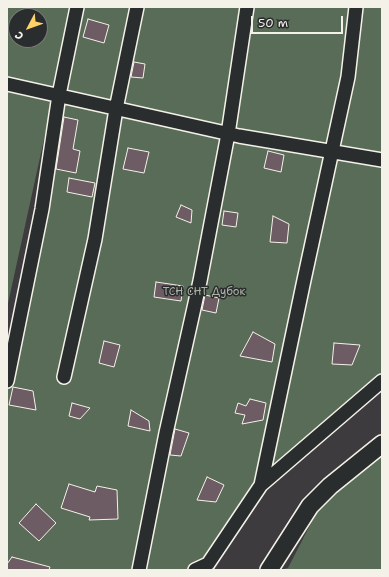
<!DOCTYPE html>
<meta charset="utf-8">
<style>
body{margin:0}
#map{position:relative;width:389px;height:577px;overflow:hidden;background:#3e3b3e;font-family:"Shantell Sans",sans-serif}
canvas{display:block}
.frame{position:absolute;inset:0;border:8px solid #f4f1e8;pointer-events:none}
.north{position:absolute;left:8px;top:8px;width:40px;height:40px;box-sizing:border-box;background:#2a2d2e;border:1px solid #7b7b78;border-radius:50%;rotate:229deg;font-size:11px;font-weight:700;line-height:16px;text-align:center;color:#f4f1e8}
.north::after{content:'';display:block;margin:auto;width:14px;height:18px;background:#ffd166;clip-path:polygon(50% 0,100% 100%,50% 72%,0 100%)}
.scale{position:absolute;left:251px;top:16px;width:92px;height:18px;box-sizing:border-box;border:2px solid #f4f1e8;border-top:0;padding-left:5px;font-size:12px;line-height:14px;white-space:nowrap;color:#f4f1e8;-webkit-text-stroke:3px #2a2d2e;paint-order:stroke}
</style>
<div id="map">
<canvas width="389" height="577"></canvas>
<div class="frame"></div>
<div class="north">С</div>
<div class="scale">50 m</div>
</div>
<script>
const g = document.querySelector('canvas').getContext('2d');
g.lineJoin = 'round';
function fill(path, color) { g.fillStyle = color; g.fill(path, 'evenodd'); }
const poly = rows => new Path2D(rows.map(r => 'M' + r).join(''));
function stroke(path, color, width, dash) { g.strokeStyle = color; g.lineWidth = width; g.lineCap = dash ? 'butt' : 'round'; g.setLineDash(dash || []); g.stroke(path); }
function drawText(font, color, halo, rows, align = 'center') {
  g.font = font + ' "Shantell Sans",sans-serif'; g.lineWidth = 3; g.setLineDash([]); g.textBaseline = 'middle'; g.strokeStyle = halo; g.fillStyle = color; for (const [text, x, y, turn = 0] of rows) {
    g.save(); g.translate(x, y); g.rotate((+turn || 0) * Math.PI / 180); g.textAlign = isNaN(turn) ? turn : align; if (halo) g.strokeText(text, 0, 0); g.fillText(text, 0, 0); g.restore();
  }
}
fill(poly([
 [7,7,73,7,7,308],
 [16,16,40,16,40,40,16,40],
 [82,7,382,7,382,379,277,461,210,570,7,570,7,373],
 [382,451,382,570,280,570,288,568,330,486]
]), '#586c57');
const building = poly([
 [88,19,109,25,104,43,83,37,88,19],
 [134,62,145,64,143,78,131,77,134,62],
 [64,117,78,120,73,149,80,151,76,173,56,169,64,117],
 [128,148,149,152,144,173,123,169,128,148],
 [268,151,284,155,281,172,264,168,268,151],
 [69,178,95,183,92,197,67,192,69,178],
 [181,205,192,210,191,223,176,217,181,205],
 [224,211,238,213,236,227,222,225,224,211],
 [273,216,289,224,287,243,270,242,273,216],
 [156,282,183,286,181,301,154,297,156,282],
 [205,295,219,298,216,313,202,310,205,295],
 [253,332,275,344,272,362,240,356,253,332],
 [104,341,120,345,114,367,99,363,104,341],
 [334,343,360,345,352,365,332,364,334,343],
 [13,387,33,391,36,410,9,405,13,387],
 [250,399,266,403,263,420,242,424,245,415,235,413,238,403,246,406,250,399],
 [72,403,90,408,80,419,69,416,72,403],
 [131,410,149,421,150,431,128,426,131,410],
 [175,429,189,433,181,456,170,455,175,429],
 [207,477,224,485,216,502,197,500,207,477],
 [69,484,95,492,97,486,117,490,118,519,89,520,90,517,61,508,69,484],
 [36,504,56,523,39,541,19,523,36,504],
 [12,557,50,567,49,570,7,570,7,564,12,557]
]);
fill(building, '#6e5c65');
stroke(building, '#f4f1e8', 1);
const minor = poly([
 [7,84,239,136,382,160],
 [64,377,95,239,116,109,137,7],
 [7,381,42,209,59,95,77,7],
 [261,485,304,280,348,77,356,7],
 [139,570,166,433,200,281,228,134,247,7],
 [195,570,208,564,261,485,382,381]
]);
const major = poly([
 [269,570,310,506,330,486,382,444]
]);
stroke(minor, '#f4f1e8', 16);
stroke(major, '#f4f1e8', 20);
stroke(minor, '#2a2d2e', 13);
stroke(major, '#2a2d2e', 17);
drawText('11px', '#aeb5a7', '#2a2d2e', [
 ["ТСН СНТ Дубок",204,292]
]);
</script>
